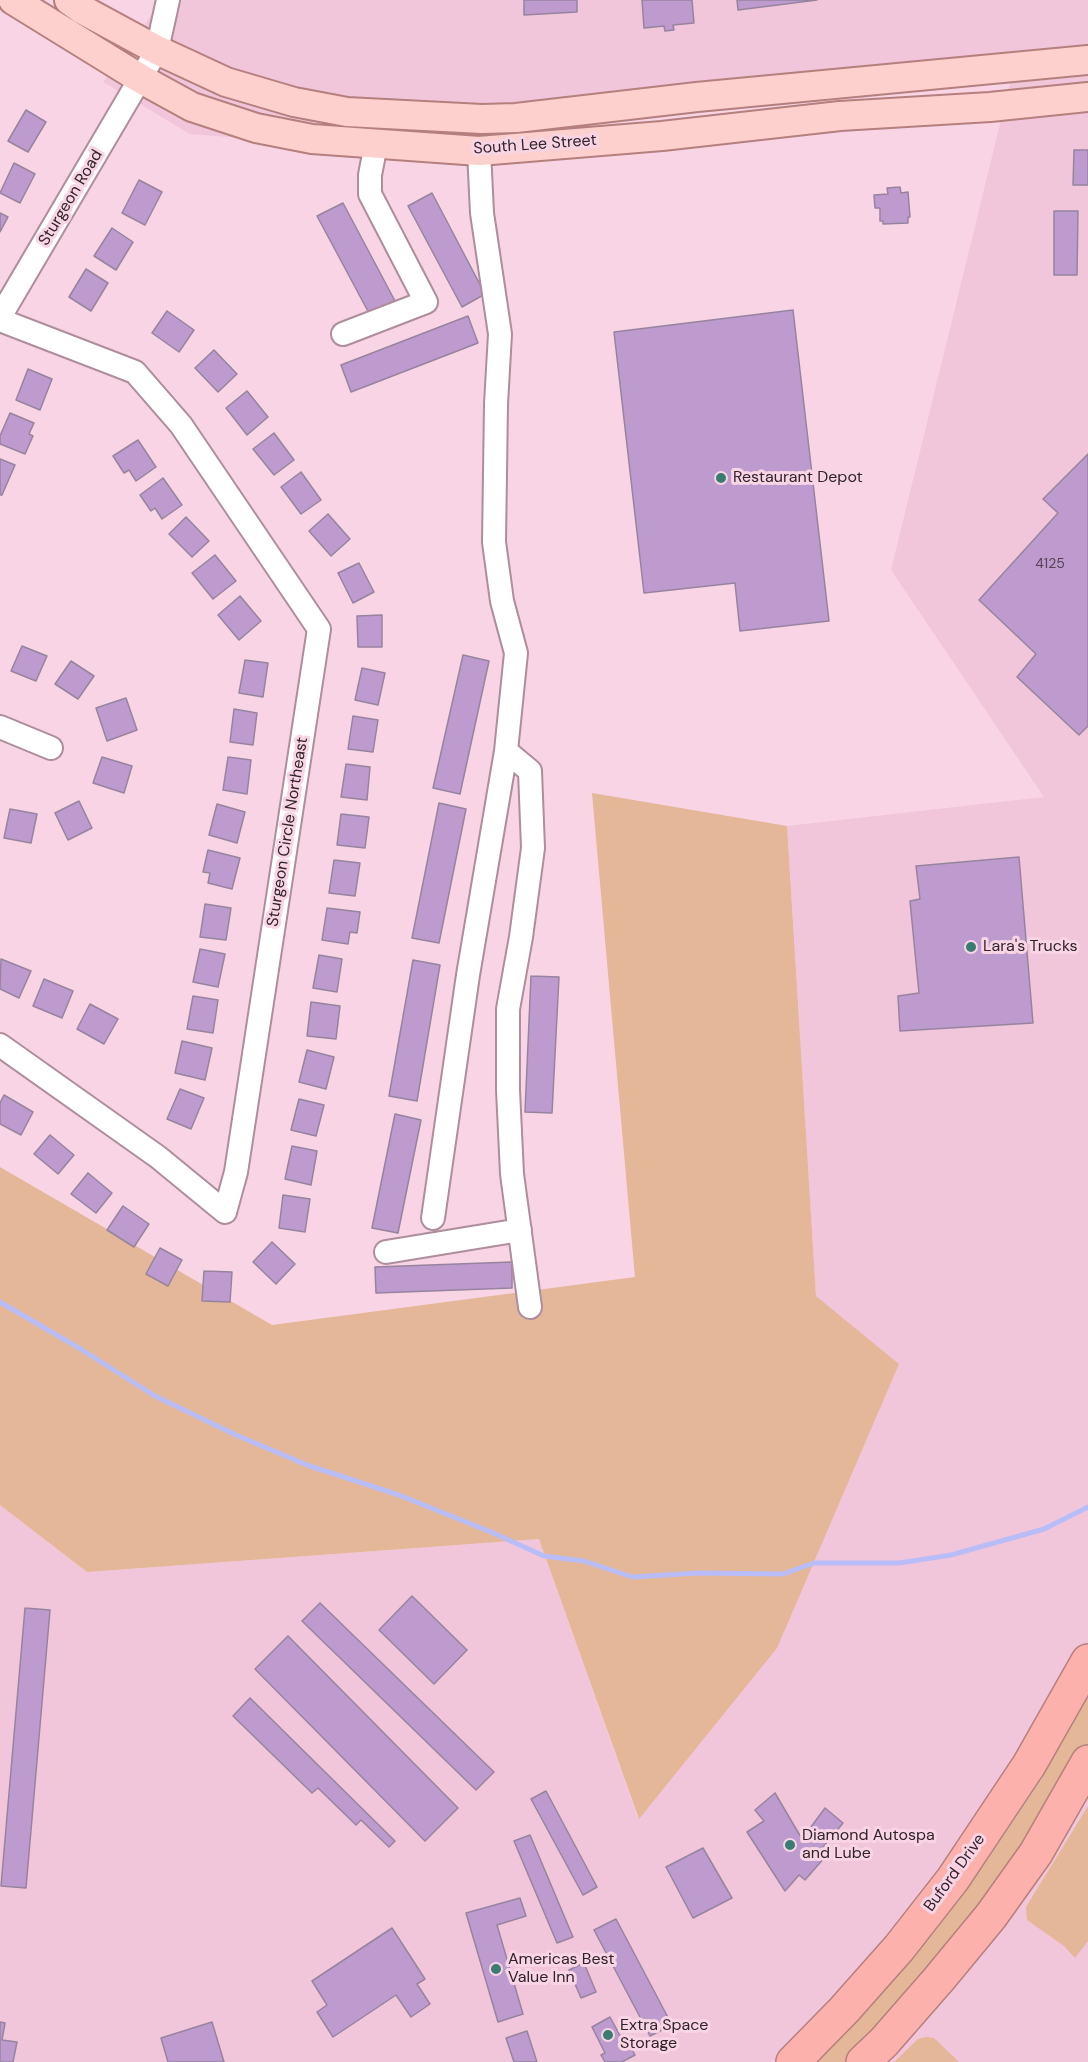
<!DOCTYPE html>
<style>
body{margin:0}
canvas{display:block;background:#f8d4e4}
</style>
<canvas width="1088" height="2062"></canvas>
<script>
const g = document.querySelector('canvas').getContext('2d');
g.lineJoin = 'round';
function fill(path, color) { g.fillStyle = color; g.fill(path, 'evenodd'); }
const poly = rows => new Path2D(rows.map(r => 'M' + r).join(''));
function stroke(path, color, width, dash) { g.strokeStyle = color; g.lineWidth = width; g.lineCap = dash ? 'butt' : 'round'; g.setLineDash(dash || []); g.stroke(path); }
function drawText(font, color, halo, rows, align = 'center') {
  g.font = font + ' "DM Sans",sans-serif'; g.lineWidth = 6; g.setLineDash([]); g.textBaseline = 'middle'; g.strokeStyle = halo; g.fillStyle = color; for (const [text, x, y, turn = 0] of rows) {
    g.save(); g.translate(x, y); g.rotate((+turn || 0) * Math.PI / 180); g.textAlign = isNaN(turn) ? turn : align; if (halo) g.strokeText(text, 0, 0); g.fillText(text, 0, 0); g.restore();
  }
}
fill(poly([
 [162,0,1088,0,1088,2062,0,2062,0,1505,87,1572,539,1539,638,1818,899,1364,816,1296,787,826,1044,797,891,570,1010,83,531,114,356,147,190,134,103,82]
]), '#f2c6da');
fill(poly([
 [592,793,787,826,816,1296,899,1364,777,1648,639,1819,539,1539,87,1572,0,1505,0,1167,272,1325,635,1277],
 [1088,1692,1088,1747,1023,1853,852,2062,817,2062,884,1991,938,1926,985,1863,1041,1780],
 [1088,1806,1088,1941,1075,1958,1064,1946,1027,1920,1026,1907],
 [926,2037,934,2038,959,2062,894,2062,918,2039]
]), '#e3b797');
stroke(poly([
 [0,1302,79,1348,155,1396,236,1435,307,1465,399,1495,491,1532,544,1556,584,1561,632,1577,698,1573,783,1574,814,1563,899,1563,951,1555,1044,1529,1088,1507]
]), '#b9bdf7', 5);
const building = poly([
 [524,0,577,0,577,12,524,15,524,0],
 [642,0,692,0,694,23,673,25,674,30,665,31,664,26,644,28,642,0],
 [737,0,817,0,738,10,737,0],
 [26,110,46,122,28,152,8,141,26,110],
 [1074,150,1088,150,1088,185,1073,185,1074,150],
 [14,163,35,174,20,203,0,193,14,163],
 [139,180,162,192,145,225,122,213,139,180],
 [900,187,901,193,908,192,910,217,908,217,908,223,883,224,883,221,880,221,880,208,875,208,874,195,888,194,887,188,900,187],
 [432,193,485,294,462,307,408,206,432,193],
 [343,203,395,301,370,315,317,216,343,203],
 [1054,211,1078,211,1077,275,1054,275,1054,211],
 [0,213,8,217,0,232,0,213],
 [112,228,133,242,116,270,94,256,112,228],
 [86,269,108,283,91,311,69,297,86,269],
 [793,310,829,621,740,631,735,583,644,593,614,332,793,310],
 [167,311,194,330,179,352,152,333,167,311],
 [468,316,478,343,351,392,341,365,468,316],
 [214,350,237,374,218,392,195,368,214,350],
 [28,369,52,379,40,410,16,400,28,369],
 [247,391,268,417,247,435,226,408,247,391],
 [10,413,34,423,29,434,33,436,25,454,0,444,0,436,10,413],
 [274,433,294,460,274,475,253,449,274,433],
 [138,440,156,467,136,481,129,470,124,473,113,456,138,440],
 [1088,454,1088,726,1079,735,1017,677,1036,654,979,600,1058,513,1043,499,1088,454],
 [0,459,15,465,2,495,0,495,0,459],
 [301,472,321,500,301,514,281,487,301,472],
 [163,478,182,505,162,519,155,508,151,511,140,495,163,478],
 [328,514,350,539,331,556,309,531,328,514],
 [186,517,209,541,192,557,169,534,186,517],
 [215,555,236,581,213,599,192,573,215,555],
 [359,563,374,592,353,603,338,573,359,563],
 [240,596,261,621,239,640,218,615,240,596],
 [382,615,382,647,358,647,357,616,382,615],
 [22,646,47,656,36,681,11,671,22,646],
 [463,655,489,661,460,794,433,788,463,655],
 [245,660,268,663,263,697,239,693,245,660],
 [71,661,94,676,78,699,55,684,71,661],
 [362,668,385,673,378,705,355,700,362,668],
 [126,698,137,730,107,741,96,708,126,698],
 [234,709,257,713,253,745,230,742,234,709],
 [353,716,378,720,373,752,348,749,353,716],
 [102,757,132,766,124,793,93,783,102,757],
 [228,757,251,760,247,794,223,790,228,757],
 [346,764,370,767,367,800,341,797,346,764],
 [79,801,92,828,68,840,55,813,79,801],
 [439,803,466,809,439,943,412,938,439,803],
 [217,804,245,812,237,843,209,835,217,804],
 [10,809,37,814,31,843,4,838,10,809],
 [341,814,369,817,365,848,337,845,341,814],
 [208,850,240,858,232,889,208,883,210,873,203,872,208,850],
 [1019,857,1033,1023,900,1031,898,996,919,993,910,901,920,899,916,866,1019,857],
 [334,860,360,863,355,896,329,893,334,860],
 [205,904,231,908,226,940,200,937,205,904],
 [327,908,360,912,357,933,350,932,348,944,322,940,327,908],
 [200,949,225,954,218,987,193,982,200,949],
 [319,955,342,959,337,992,313,988,319,955],
 [1,959,31,971,19,998,0,989,1,959],
 [413,960,440,965,417,1101,389,1096,413,960],
 [531,976,559,977,552,1113,525,1112,531,976],
 [44,979,73,991,62,1018,33,1006,44,979],
 [193,996,218,1000,213,1033,187,1029,193,996],
 [311,1002,340,1006,336,1039,307,1036,311,1002],
 [90,1004,118,1019,104,1044,77,1029,90,1004],
 [182,1041,212,1048,205,1080,175,1073,182,1041],
 [307,1050,334,1057,326,1089,299,1082,307,1050],
 [180,1089,204,1098,191,1129,167,1119,180,1089],
 [4,1095,33,1112,21,1135,0,1124,0,1103,4,1095],
 [299,1099,324,1105,316,1136,291,1130,299,1099],
 [395,1114,421,1120,398,1233,372,1228,395,1114],
 [50,1135,74,1155,58,1174,34,1154,50,1135],
 [292,1146,317,1151,311,1185,285,1179,292,1146],
 [88,1173,112,1193,96,1213,71,1194,88,1173],
 [283,1195,310,1199,305,1232,279,1228,283,1195],
 [123,1206,149,1224,134,1247,107,1230,123,1206],
 [272,1242,295,1264,276,1284,253,1262,272,1242],
 [160,1248,182,1260,168,1286,146,1274,160,1248],
 [512,1262,512,1288,376,1293,375,1267,512,1262],
 [204,1271,232,1272,230,1302,202,1301,204,1271],
 [412,1596,467,1650,434,1684,379,1630,412,1596],
 [320,1603,494,1772,476,1790,302,1621,320,1603],
 [25,1608,50,1610,26,1888,1,1886,25,1608],
 [288,1636,458,1808,425,1841,255,1669,288,1636],
 [250,1698,395,1841,389,1847,361,1820,356,1825,318,1788,312,1793,233,1716,250,1698],
 [546,1791,597,1887,583,1895,531,1799,546,1791],
 [775,1793,802,1839,825,1808,843,1823,819,1852,825,1857,805,1880,799,1875,785,1891,747,1832,764,1821,755,1810,775,1793],
 [530,1835,573,1937,557,1943,514,1841,530,1835],
 [703,1848,732,1898,693,1918,666,1867,703,1848],
 [520,1898,526,1916,497,1925,523,2014,498,2022,466,1913,520,1898],
 [616,1919,672,2025,650,2036,594,1930,616,1919],
 [392,1928,425,1979,417,1984,430,2004,411,2017,396,1995,333,2037,317,2012,327,2005,312,1981,392,1928],
 [584,1963,596,1992,581,1998,569,1970,584,1963],
 [610,2017,624,2043,628,2042,635,2055,622,2062,605,2062,601,2055,605,2053,592,2027,610,2017],
 [0,2022,5,2023,2,2040,17,2042,13,2062,0,2062,0,2022],
 [212,2022,224,2062,168,2062,161,2038,212,2022],
 [527,2031,537,2062,514,2062,506,2038,527,2031]
]);
fill(building, '#be9bce');
stroke(building, '#96849f', 1.5);
const minor = poly([
 [0,317,157,50,168,0],
 [0,320,135,372,181,425,319,629,236,1172,225,1212,158,1157,0,1045],
 [343,334,426,302,370,194,370,175,376,144],
 [0,727,51,748],
 [506,751,530,771,533,848,521,937,508,1009,508,1090,512,1174,530,1307],
 [433,1218,468,975,506,751,516,653,502,601,494,542,496,404,500,334,482,213,479,151],
 [386,1252,520,1230]
]);
const major = poly([
 [13,0,141,79,192,107,256,128,312,139,479,151,662,136,840,116,990,107,1088,97],
 [69,0,83,10,157,50,226,82,294,102,347,112,482,119,516,118,697,97,1088,60]
]);
const highway = poly([
 [793,2062,844,2010,899,1948,953,1879,1029,1765,1088,1661],
 [863,2062,884,2042,939,1979,991,1916,1036,1853,1088,1762]
]);
stroke(minor, '#ae8d9c', 26);
stroke(major, '#b57f7e', 32);
stroke(highway, '#b57f7e', 36);
stroke(minor, '#fff', 22);
stroke(major, '#fdd0cd', 28);
stroke(highway, '#fcb1ac', 33);
for (const [x, y, r, color] of [
 [721,478,6,"#397d71"],
 [971,947,6,"#397d71"],
 [790,1845,6,"#397d71"],
 [496,1969,6,"#397d71"],
 [608,2035,6,"#397d71"]
]) { const dot = new Path2D(); dot.arc(x, y, r, 0, 2 * Math.PI); g.fillStyle = color; g.fill(dot); stroke(dot, '#f8d4e4', 2); }
drawText('14px', '#544152', null, [
 ["4125",1050,564]
]);
drawText('16px', '#302329', '#f8d4e4', [
 ["South Lee Street",535,145,-4],
 ["Sturgeon Road",71,198,-59],
 ["Sturgeon Circle Northeast",288,832,-81],
 ["Buford Drive",955,1873,-54]
]);
drawText('16px', '#302329', '#f8d4e4', [
 ["Restaurant Depot",733,478],
 ["Lara's Trucks",983,947],
 ["Diamond Autospa",802,1836],
 ["and Lube",802,1854],
 ["Americas Best",508,1960],
 ["Value Inn",508,1978],
 ["Extra Space",620,2026],
 ["Storage",620,2044]
], 'left');
</script>
